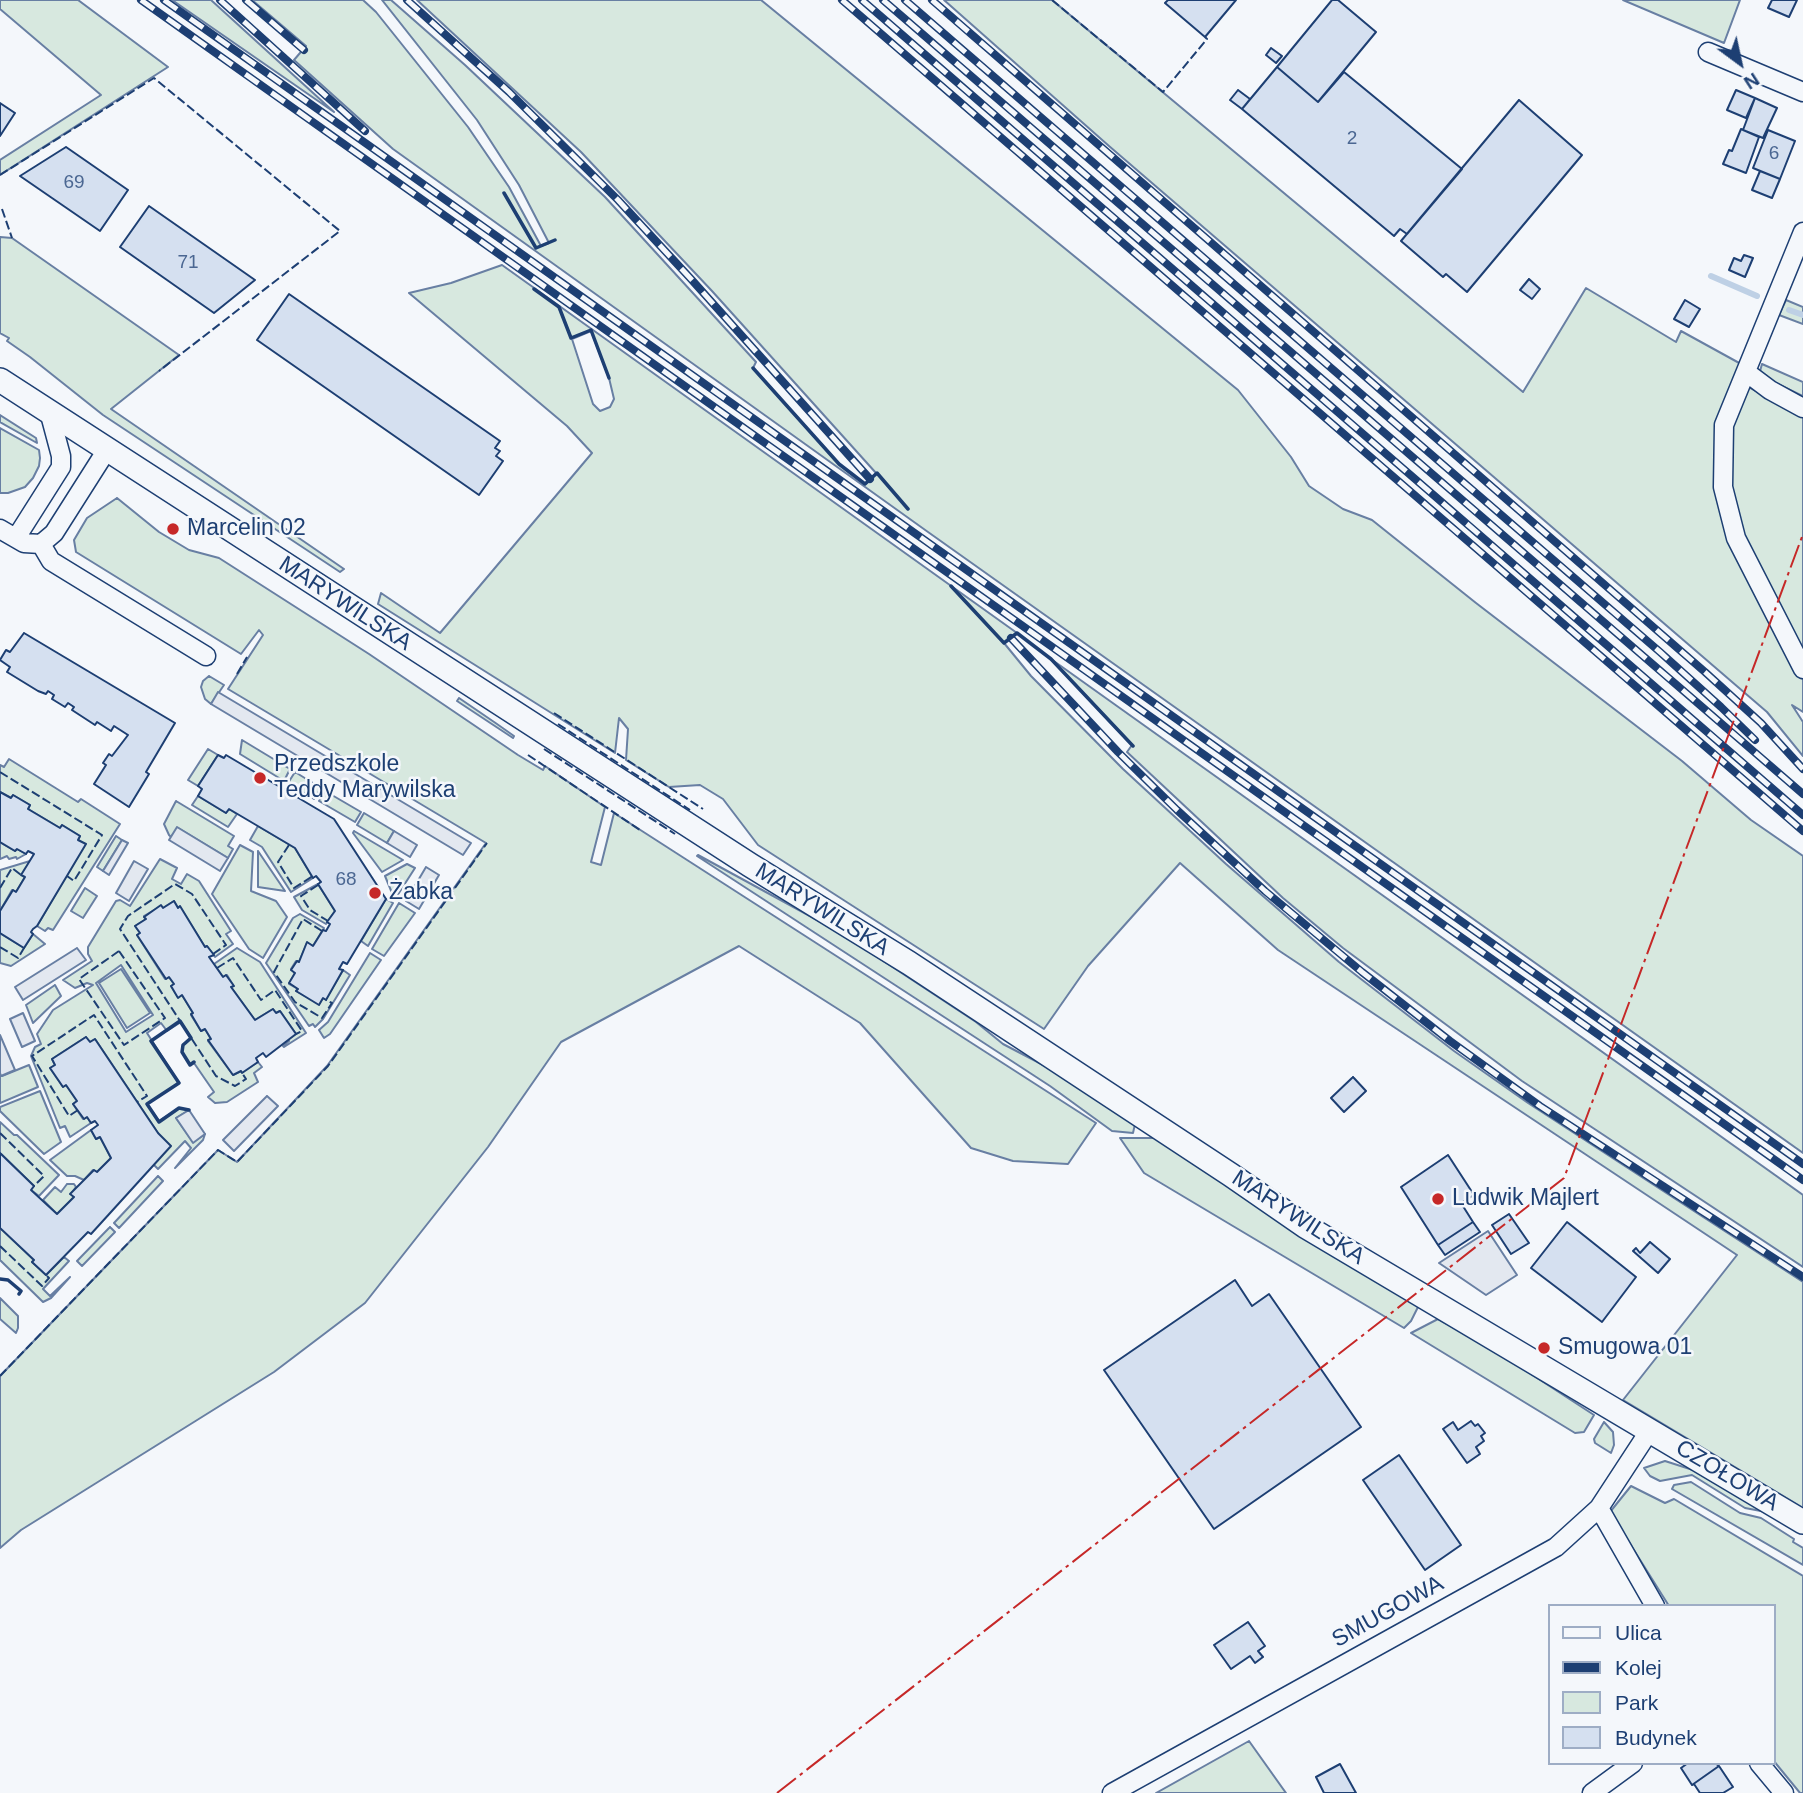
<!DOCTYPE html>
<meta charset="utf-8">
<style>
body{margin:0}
#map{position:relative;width:1803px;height:1793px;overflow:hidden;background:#f4f7fb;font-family:Helvetica,sans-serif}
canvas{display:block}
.legend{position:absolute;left:1548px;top:1604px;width:228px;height:161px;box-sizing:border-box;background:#f4f7fb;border:2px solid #9eadc5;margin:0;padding:9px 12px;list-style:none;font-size:21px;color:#1d3f73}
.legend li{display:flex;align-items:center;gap:14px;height:35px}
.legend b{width:35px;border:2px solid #9eadc5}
.north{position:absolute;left:1705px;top:28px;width:70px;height:70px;-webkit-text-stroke:5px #f4f7fb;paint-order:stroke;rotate:147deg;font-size:19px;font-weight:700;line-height:28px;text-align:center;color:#1d3f73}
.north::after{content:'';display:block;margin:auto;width:24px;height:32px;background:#1d3f73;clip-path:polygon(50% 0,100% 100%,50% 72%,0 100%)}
</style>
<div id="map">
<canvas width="1803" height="1793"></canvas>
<ul class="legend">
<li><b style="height:9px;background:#f4f7fb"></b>Ulica</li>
<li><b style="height:9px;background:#1d3f73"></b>Kolej</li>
<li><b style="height:19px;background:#d7e8df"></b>Park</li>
<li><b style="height:19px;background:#d5e0f0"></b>Budynek</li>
</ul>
<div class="north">N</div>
</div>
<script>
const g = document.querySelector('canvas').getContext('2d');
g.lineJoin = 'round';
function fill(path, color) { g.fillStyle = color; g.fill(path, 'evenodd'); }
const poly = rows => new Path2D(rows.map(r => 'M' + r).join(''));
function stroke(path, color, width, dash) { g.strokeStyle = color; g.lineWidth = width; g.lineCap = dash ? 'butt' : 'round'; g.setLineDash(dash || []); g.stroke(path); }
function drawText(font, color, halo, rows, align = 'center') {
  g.font = font + ' Helvetica,sans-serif'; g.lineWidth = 5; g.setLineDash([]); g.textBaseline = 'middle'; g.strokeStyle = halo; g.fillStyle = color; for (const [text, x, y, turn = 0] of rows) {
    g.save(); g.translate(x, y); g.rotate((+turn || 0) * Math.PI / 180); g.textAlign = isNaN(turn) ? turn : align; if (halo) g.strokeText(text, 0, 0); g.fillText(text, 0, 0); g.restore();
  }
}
const green = poly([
 [0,0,78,0,168,67,0,175,0,160,101,95,0,9,0,0],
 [172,0,211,0,334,112,172,0],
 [252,0,363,0,376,12,468,127,509,187,541,246,549,243,519,185,477,120,382,0,391,0,465,65,605,197,756,362,753,368,839,464,865,484,876,473,712,291,581,152,417,0,761,0,1238,390,1291,457,1309,486,1343,509,1372,520,1476,603,1682,761,1751,820,1803,856,1803,1153,928,532,393,149,294,60,306,46,252,0],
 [944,0,1052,0,1523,392,1586,288,1676,342,1681,331,1741,364,1733,379,1803,415,1803,712,1792,705,1803,722,1803,756,1767,712,1109,146,944,0],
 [1623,0,1740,0,1724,43,1623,0],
 [0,237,12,238,179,355,111,409,344,569,340,572,103,415,30,357,7,341,9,338,0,333,0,237],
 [502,265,1017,633,1004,643,1031,676,1123,769,1226,864,1339,962,1454,1051,1528,1103,1803,1282,1803,1508,1623,1400,1737,1255,1278,950,1180,863,1088,966,1044,1029,758,845,723,799,700,785,669,787,626,760,628,729,619,718,615,753,378,604,381,593,440,633,592,453,567,426,409,293,451,283,502,265],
 [591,331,609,378,614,399,610,407,600,411,593,404,572,339,591,331],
 [1786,300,1803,307,1803,324,1779,315,1786,300],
 [1762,364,1803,382,1803,396,1759,375,1762,364],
 [0,415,36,438,37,443,0,422,0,415],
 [0,428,39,450,40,458,39,466,33,478,25,487,8,493,0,493,0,428],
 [117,498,159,532,189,550,219,558,369,654,518,755,543,770,545,766,605,807,591,862,601,865,614,813,1096,1123,1068,1164,1013,1161,971,1148,860,1023,739,946,561,1042,488,1147,365,1303,274,1372,21,1530,0,1548,0,1376,218,1150,237,1162,327,1066,486,843,228,689,263,635,259,630,241,654,76,552,74,540,87,518,117,498],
 [1051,659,1803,1195,1803,1267,1522,1081,1343,948,1283,898,1127,752,1132,745,1051,659],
 [209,676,224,685,211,704,205,699,201,687,203,681,209,676],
 [459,698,497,724,514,736,513,738,457,701,459,698],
 [242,740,290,769,284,781,240,754,242,740],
 [208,749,218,755,198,786,188,780,208,749],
 [9,759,78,802,81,799,120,824,53,930,48,928,45,931,37,926,85,844,78,840,80,836,62,825,60,828,28,809,30,805,13,795,11,798,0,792,0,765,4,767,9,759],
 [295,772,321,788,314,799,288,783,295,772],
 [325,791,361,812,355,822,319,801,325,791],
 [198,796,226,813,229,809,237,814,228,827,192,805,198,796],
 [176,801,234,836,228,846,233,849,228,858,178,828,171,837,169,835,164,824,176,801],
 [364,813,394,831,387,843,357,825,364,813],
 [258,826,295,848,313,878,291,892,262,847,250,840,258,826],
 [354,831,403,860,382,872,353,833,354,831],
 [116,836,122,840,103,871,97,867,116,836],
 [0,842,15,851,17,849,26,854,17,859,16,857,9,859,7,856,0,859,0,842],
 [240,845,253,852,251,891,276,901,287,917,263,958,249,949,212,894,240,845],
 [258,851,285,891,258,887,258,851],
 [698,855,841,933,976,1022,1003,1044,1047,1067,1135,1124,1133,1133,1112,1131,1050,1086,697,856,698,855],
 [160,859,177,868,172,879,181,884,187,874,199,881,231,931,226,934,233,944,215,957,207,946,205,947,180,907,178,908,174,901,163,908,161,906,144,916,146,919,135,926,140,933,137,935,165,979,169,977,174,984,171,986,178,997,182,995,193,1013,191,1015,201,1031,205,1029,211,1039,208,1041,233,1075,241,1071,242,1072,258,1062,262,1067,254,1073,258,1082,227,1102,215,1103,208,1097,214,1092,194,1063,190,1065,182,1052,183,1045,191,1038,181,1022,167,1031,161,1023,147,1033,179,1083,147,1104,159,1121,179,1108,189,1110,176,1118,193,1142,205,1134,203,1140,175,1168,191,1148,185,1141,158,1169,153,1164,158,1133,95,1039,90,1042,86,1037,52,1059,55,1065,50,1068,63,1087,66,1085,77,1101,73,1104,83,1119,87,1117,91,1123,70,1137,65,1126,60,1128,31,1056,35,1047,41,1044,37,1034,53,1010,93,985,87,983,75,988,63,980,92,961,88,954,88,947,116,901,120,900,130,906,160,859],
 [121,965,153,1015,126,1032,96,983,121,965],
 [30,861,25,877,16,892,12,890,0,911,0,870,30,861],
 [407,864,415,868,397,896,392,893,385,876,407,864],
 [318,884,335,911,326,924,302,910,294,897,318,884],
 [85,888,97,896,83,918,71,911,85,888],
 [386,899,393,903,368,946,361,941,386,899],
 [399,903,415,913,384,956,372,949,399,903],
 [300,914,324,928,313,946,307,943,299,962,296,961,291,969,295,973,289,984,298,989,296,991,319,1004,323,998,326,999,343,970,350,975,323,1019,315,1027,313,1024,309,1026,266,963,293,918,300,914],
 [0,933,24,948,33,934,45,944,11,966,0,963,0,933],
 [237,948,260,962,306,1033,284,1047,283,1046,289,1041,288,1039,296,1034,280,1011,276,1013,273,1009,255,1020,231,987,233,985,227,975,223,977,214,964,237,948],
 [370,953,381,960,330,1034,324,1038,319,1030,328,1022,370,953],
 [121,969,150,1013,127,1028,99,983,121,969],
 [55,985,61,996,33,1023,26,1005,55,985],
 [29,1065,38,1087,0,1103,0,1073,2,1076,29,1065],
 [40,1091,61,1142,44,1154,0,1111,0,1107,40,1091],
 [0,1122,14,1135,17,1135,59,1175,39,1196,31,1190,34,1186,0,1153,0,1122],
 [91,1130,96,1139,100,1137,111,1158,97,1172,93,1170,84,1180,75,1176,67,1176,50,1160,91,1130],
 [1120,1138,1157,1138,1419,1305,1411,1321,1404,1328,1144,1173,1120,1138],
 [158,1176,163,1181,119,1228,114,1223,158,1176],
 [67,1184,74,1184,76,1187,71,1194,74,1197,57,1214,43,1200,55,1187,61,1192,67,1184],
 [110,1227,115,1232,82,1266,77,1261,110,1227],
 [0,1228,34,1260,32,1262,46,1275,64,1257,69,1261,43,1289,50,1296,70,1277,51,1298,43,1302,0,1260,0,1228],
 [0,1298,18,1316,18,1328,16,1333,0,1319,0,1298],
 [1438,1319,1488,1346,1594,1415,1584,1432,1575,1433,1411,1333,1438,1319],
 [1604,1422,1613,1432,1614,1445,1611,1453,1595,1443,1594,1439,1604,1422],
 [1665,1461,1693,1470,1766,1512,1745,1508,1692,1475,1660,1481,1650,1476,1644,1468,1665,1461],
 [1691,1482,1740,1513,1761,1518,1794,1539,1793,1542,1803,1548,1803,1565,1672,1489,1674,1485,1691,1482],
 [1631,1486,1665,1503,1674,1499,1803,1576,1803,1793,1800,1793,1773,1760,1773,1606,1669,1606,1610,1512,1631,1486],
 [1249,1741,1286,1793,1156,1793,1249,1741]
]);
fill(green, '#d7e8df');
stroke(green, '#687fa3', 2);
const parking = poly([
 [218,692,471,843,463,855,211,704,218,692],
 [177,827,228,858,220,871,169,840,177,827],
 [394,831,417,845,410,857,387,843,394,831],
 [122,840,128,843,109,875,103,871,122,840],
 [134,861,148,869,129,901,116,893,134,861],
 [426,867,439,875,419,909,406,901,426,867],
 [77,948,86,960,23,1000,15,987,77,948],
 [23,1013,35,1041,22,1047,10,1019,23,1013],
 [0,1035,15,1070,1,1076,0,1073,0,1035],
 [267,1096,278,1106,234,1151,223,1140,267,1096],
 [189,1110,205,1134,193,1143,176,1118,189,1110],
 [1488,1231,1517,1275,1486,1295,1439,1263,1488,1231]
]);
fill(parking, '#e3e8f0');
stroke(parking, '#687fa3', 2);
stroke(poly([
 [1711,276,1757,296],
 [1789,310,1803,315]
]), '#bed0e5', 6);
const building = poly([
 [1168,0,1236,0,1205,37,1165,3,1168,0],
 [1332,0,1338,0,1376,32,1318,102,1277,67,1332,0],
 [1772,0,1797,0,1789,17,1768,8,1772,0],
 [1271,48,1282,56,1276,63,1266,55,1271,48],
 [1277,67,1318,102,1344,72,1462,169,1407,234,1400,229,1394,236,1242,109,1277,67],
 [1238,90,1250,99,1242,109,1230,100,1238,90],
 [1736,90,1755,98,1746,118,1727,110,1736,90],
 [1755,98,1777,108,1763,138,1743,130,1755,98],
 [1519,100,1582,155,1467,292,1446,274,1443,277,1401,241,1519,100],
 [0,103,15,113,0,136,0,103],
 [1741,129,1759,137,1746,173,1723,164,1729,150,1732,151,1741,129],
 [1768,130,1795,141,1780,179,1753,168,1768,130],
 [66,147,128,190,100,231,20,176,66,147],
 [1760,171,1780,179,1772,198,1752,190,1760,171],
 [149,206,255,280,214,313,120,247,149,206],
 [1744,255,1753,258,1745,277,1729,270,1734,258,1741,261,1744,255],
 [1529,279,1540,289,1532,299,1520,290,1529,279],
 [289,294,500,441,495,448,500,451,496,456,503,461,479,495,257,340,289,294],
 [1685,300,1700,309,1689,327,1674,319,1685,300],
 [24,633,175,723,146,772,149,774,129,807,94,784,106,765,103,763,109,754,112,756,128,735,114,726,111,731,97,722,95,725,72,710,74,707,68,703,65,707,52,699,54,695,48,691,46,694,38,691,7,672,10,667,0,660,6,650,10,652,24,633],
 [218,755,224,758,226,755,334,819,386,899,347,964,343,962,339,969,343,970,326,1000,323,998,319,1005,296,991,298,989,289,983,295,973,291,970,297,961,299,962,307,942,313,946,323,930,326,931,330,924,327,922,335,911,318,884,321,882,316,876,313,878,295,848,229,809,226,813,198,796,202,789,198,786,218,755],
 [0,792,11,798,13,795,30,805,28,809,60,828,62,825,80,836,78,840,86,844,37,926,33,929,31,932,33,934,24,948,0,933,0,911,13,890,16,892,25,877,21,875,34,854,28,851,26,854,17,849,15,851,0,842,0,792],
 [174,901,178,908,180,906,205,947,207,946,214,955,209,957,223,977,226,975,234,986,231,987,255,1020,273,1009,276,1013,280,1011,296,1034,266,1057,263,1053,256,1058,258,1062,242,1073,241,1071,233,1075,208,1040,211,1039,205,1029,201,1031,191,1014,193,1013,182,995,178,998,171,986,174,984,169,977,166,979,137,935,140,933,135,926,146,919,144,917,161,905,163,908,174,901],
 [86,1037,90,1042,95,1039,158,1133,171,1146,91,1234,88,1232,46,1275,32,1262,34,1260,0,1228,0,1153,34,1186,31,1190,57,1214,74,1197,70,1194,94,1170,97,1172,111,1158,100,1137,96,1139,91,1130,98,1125,95,1121,91,1123,87,1117,84,1119,73,1104,77,1101,66,1085,63,1087,50,1068,55,1065,52,1059,86,1037],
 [1353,1077,1366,1091,1344,1112,1331,1098,1353,1077],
 [1448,1155,1474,1195,1461,1203,1473,1222,1438,1245,1401,1187,1448,1155],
 [1509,1214,1529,1243,1511,1254,1492,1225,1509,1214],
 [1473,1222,1480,1232,1445,1255,1438,1245,1473,1222],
 [1567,1222,1636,1277,1602,1322,1531,1268,1567,1222],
 [1650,1242,1670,1259,1658,1273,1633,1251,1636,1248,1640,1253,1650,1242],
 [1235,1280,1252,1306,1269,1294,1361,1427,1214,1529,1104,1370,1235,1280],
 [1471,1421,1475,1426,1478,1424,1485,1433,1481,1436,1484,1441,1476,1447,1480,1454,1467,1463,1443,1429,1453,1422,1458,1430,1471,1421],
 [1399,1455,1461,1545,1425,1570,1363,1480,1399,1455],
 [1248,1622,1265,1646,1258,1651,1263,1657,1255,1663,1250,1656,1231,1669,1214,1645,1248,1622],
 [1688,1763,1715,1763,1719,1766,1692,1785,1681,1768,1688,1763],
 [1340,1764,1356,1793,1324,1793,1316,1777,1340,1764],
 [1719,1766,1733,1787,1723,1793,1700,1793,1694,1784,1692,1785,1719,1766]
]);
fill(building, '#d5e0f0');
stroke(building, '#1d3f73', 2);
const minor = poly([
 [1708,52,1803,92],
 [1803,232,1724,425,1723,487,1736,538,1803,669],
 [1746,372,1770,390,1803,408],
 [0,529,24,543,41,544,54,533,108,448],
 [16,538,61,467,61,456,49,411],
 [41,544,51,561,206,656],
 [1599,1508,1655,1606],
 [1759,1763,1784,1793],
 [1112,1793,1556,1547,1599,1508,1650,1430],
 [1592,1793,1633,1763]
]);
const tertiary = poly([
 [0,380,750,865,909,963,1231,1175,1305,1226,1803,1522]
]);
stroke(minor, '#1d3f73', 21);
stroke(tertiary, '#1d3f73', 26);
stroke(minor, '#f4f7fb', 18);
stroke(tertiary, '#f4f7fb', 23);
const rail = poly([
 [141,0,1803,1180],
 [164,0,1803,1164],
 [220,0,365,131],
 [246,0,304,50],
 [407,0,509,92,618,200,691,279,870,479],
 [842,0,1803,831],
 [862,0,1803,815],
 [883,0,1803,794],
 [905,0,1660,652,1721,707,1755,740],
 [932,0,1705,672,1761,723,1803,769],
 [1011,638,1118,752,1177,810,1265,891,1362,972,1450,1041,1540,1106,1803,1277]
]);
stroke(rail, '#1d3f73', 8);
stroke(rail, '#f4f7fb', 5, [16]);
stroke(poly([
 [1052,0,1163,92,1207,39,1205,37],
 [0,175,154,78,340,231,159,371],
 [2,209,12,238],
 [237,674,247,657],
 [554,713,703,809],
 [558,724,690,810],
 [544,749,675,834],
 [528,755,640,830],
 [0,772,102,835,74,881,67,876],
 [289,845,278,862,294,888,313,876],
 [318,885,301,896,310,910,328,921],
 [0,888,12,868,21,875],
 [322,931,303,919,274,972,295,1002,322,1018,332,1003,326,1000],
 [0,947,18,958,24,948],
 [119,951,165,1018,124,1045,79,979,119,951],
 [213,954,226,945,192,894,175,884,128,916,120,929,216,1076,235,1086,246,1079,242,1073],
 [217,968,233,958,261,1000,275,990,302,1031,296,1034],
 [78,1110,69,1116,32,1056,94,1015,147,1096,137,1102],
 [0,1133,44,1176,34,1186],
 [0,1246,42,1286,49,1278,46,1275],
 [0,1376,218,1150,237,1162,328,1066,487,843]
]), '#1d3f73', 2, [9, 3.5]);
stroke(poly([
 [504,193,536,248,555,240],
 [534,289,559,307,571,338,591,330,609,378],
 [753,368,839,464,865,484,877,473,908,509],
 [951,586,1004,643,1017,633,1051,659,1133,746],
 [189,1110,179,1108,159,1122,147,1104,179,1083,151,1041,180,1021,191,1038,183,1045,182,1052,190,1065,194,1062],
 [0,1279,8,1280,21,1291,19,1294]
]), '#1d3f73', 3.5);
stroke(poly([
 [777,1793,1564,1178,1803,534]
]), '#c62828', 2, [24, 5, 3.5, 5]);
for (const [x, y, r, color] of [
 [173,529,7,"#c62828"],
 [260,778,7,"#c62828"],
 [375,893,7,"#c62828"],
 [1438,1199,7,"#c62828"],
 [1544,1348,7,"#c62828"]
]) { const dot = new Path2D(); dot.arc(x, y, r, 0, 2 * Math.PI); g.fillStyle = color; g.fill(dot); stroke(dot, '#f4f7fb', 2.5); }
drawText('19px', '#4b6792', null, [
 ["2",1352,139],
 ["6",1774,154],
 ["69",74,183],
 ["71",188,263],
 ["68",346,880]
]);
drawText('23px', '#1d3f73', '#f4f7fb', [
 ["Marcelin 02",187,529],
 ["Przedszkole",274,765],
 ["Teddy Marywilska",274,791],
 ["Żabka",389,893],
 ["Ludwik Majlert",1452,1199],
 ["Smugowa 01",1558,1348]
], 'left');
drawText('23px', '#1d3f73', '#f4f7fb', [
 ["MARYWILSKA",345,604,33],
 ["MARYWILSKA",822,910,32],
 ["MARYWILSKA",1298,1218,33],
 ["CZOŁOWA",1727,1476,31],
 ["SMUGOWA",1388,1612,-29]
]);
</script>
